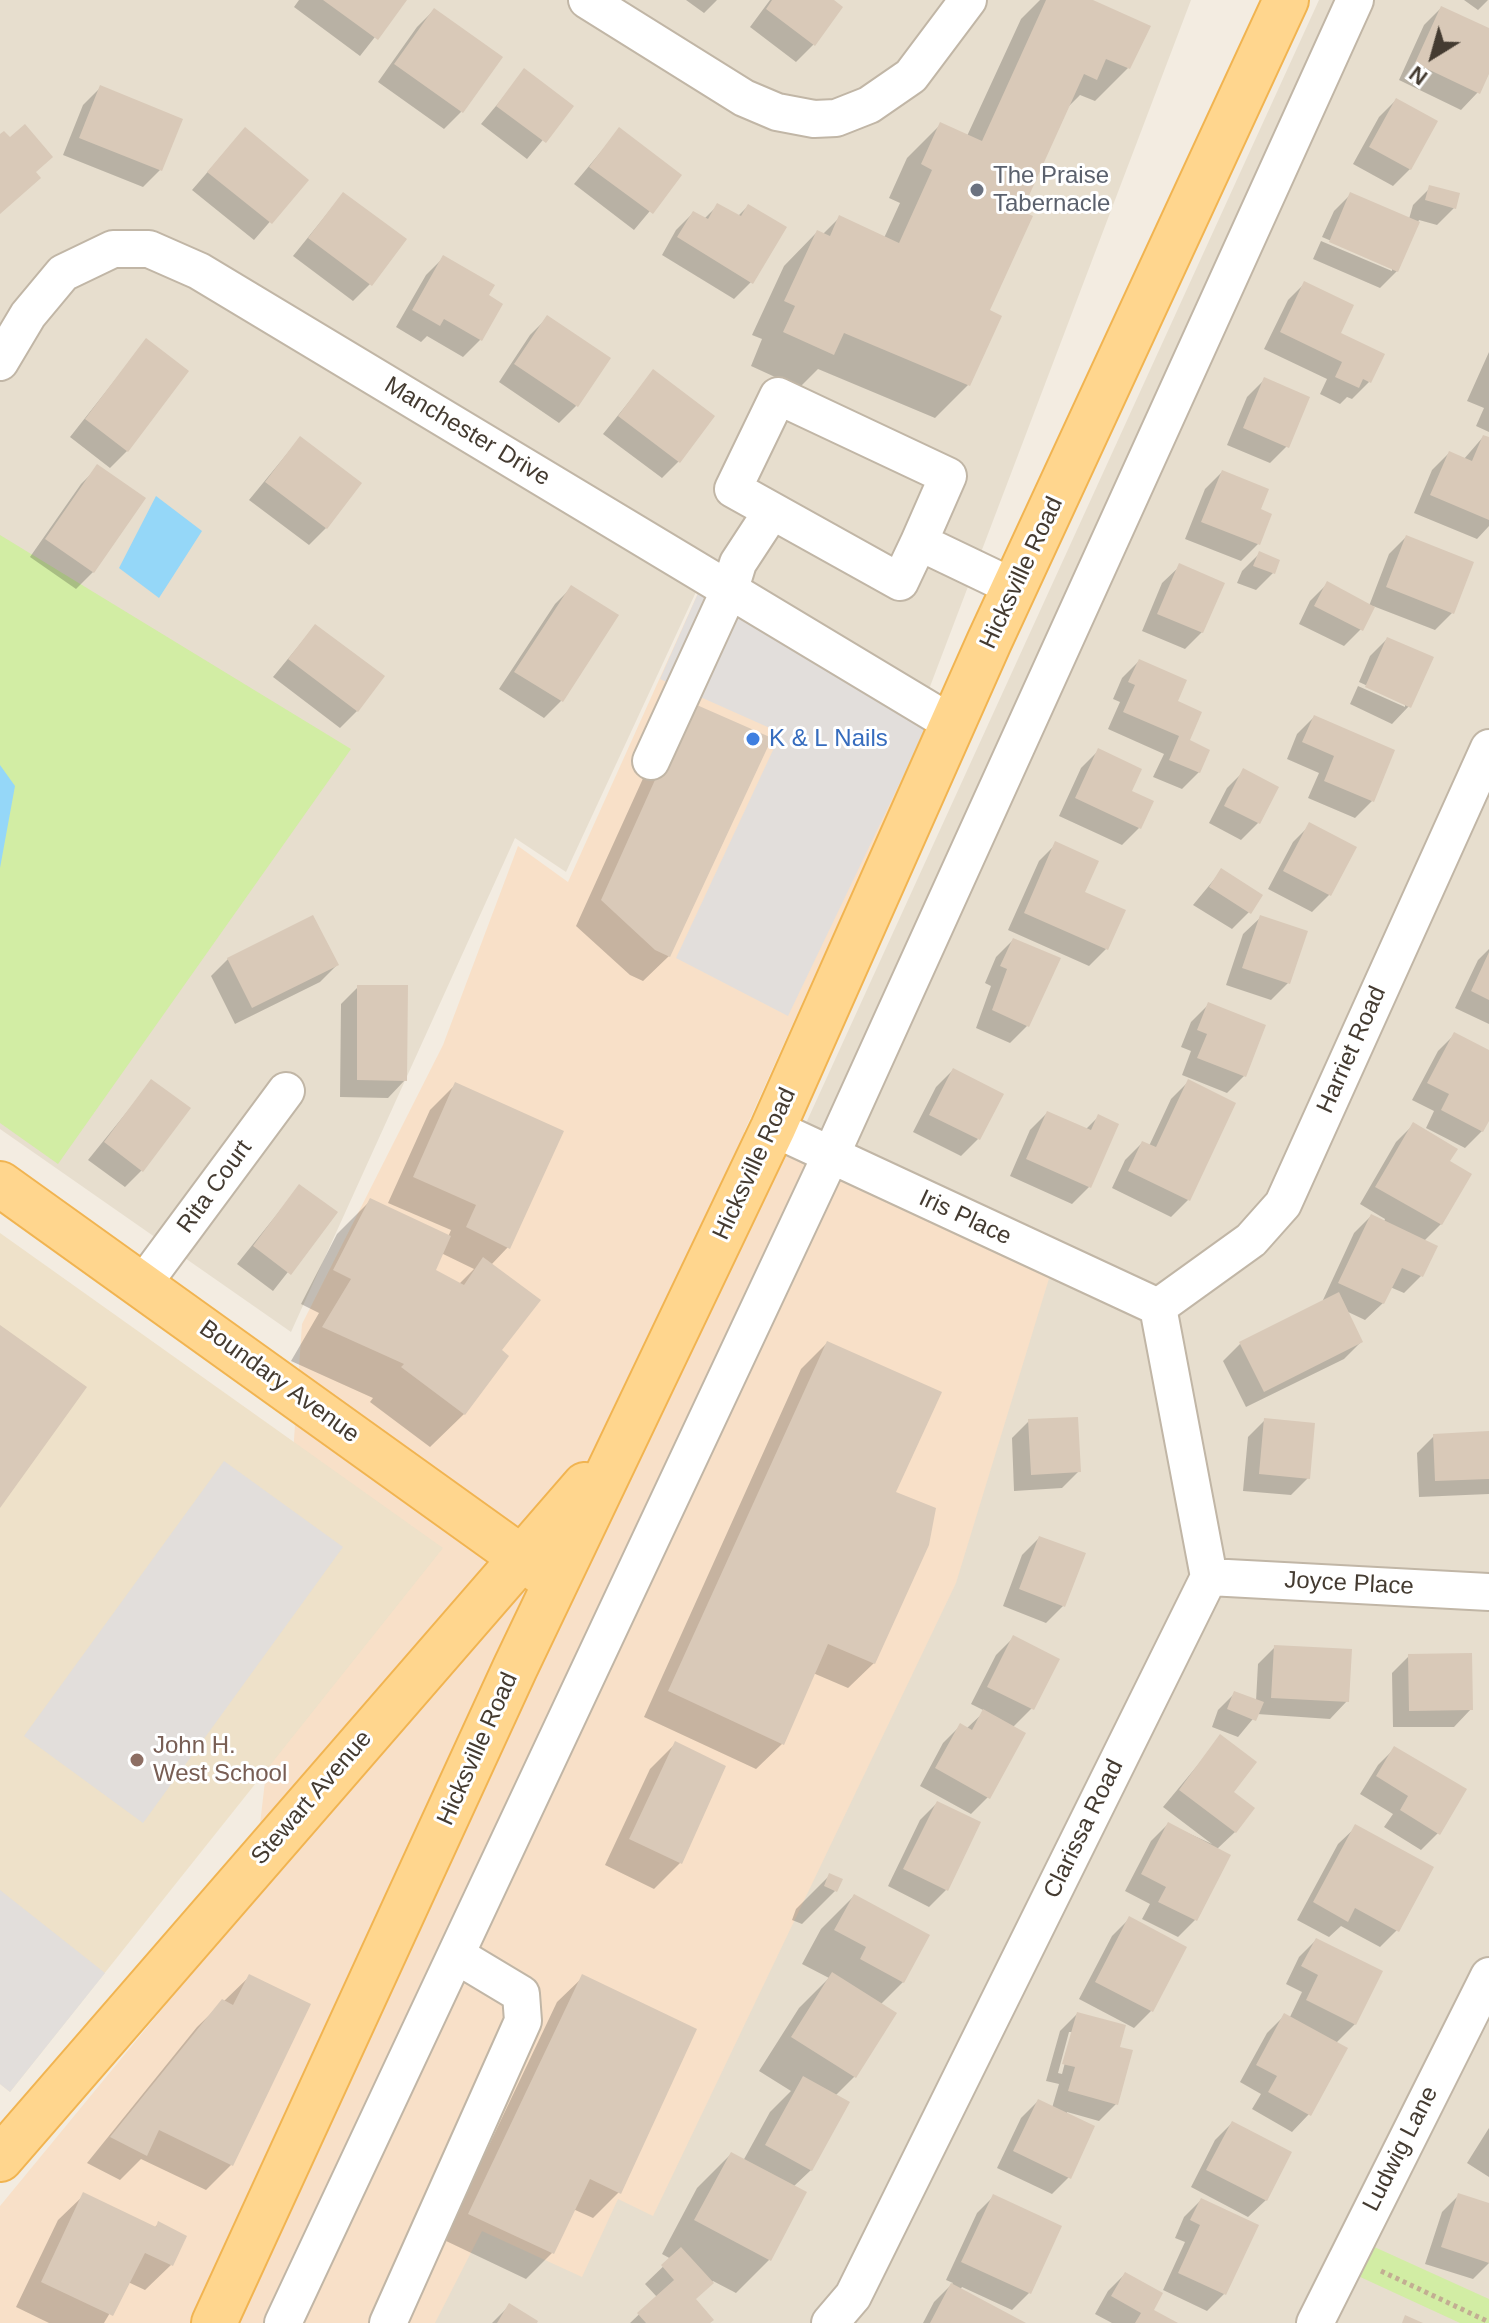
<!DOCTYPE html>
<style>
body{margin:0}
#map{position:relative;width:1489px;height:2323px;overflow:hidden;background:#f3ece1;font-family:Arial,sans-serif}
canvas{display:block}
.north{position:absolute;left:1393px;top:16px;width:80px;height:80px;-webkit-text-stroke:6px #fff;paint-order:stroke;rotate:217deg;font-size:22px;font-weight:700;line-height:32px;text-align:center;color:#443b31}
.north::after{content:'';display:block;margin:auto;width:28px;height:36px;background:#443b31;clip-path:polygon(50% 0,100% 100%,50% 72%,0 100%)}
</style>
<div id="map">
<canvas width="1489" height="2323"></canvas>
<div class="north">N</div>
</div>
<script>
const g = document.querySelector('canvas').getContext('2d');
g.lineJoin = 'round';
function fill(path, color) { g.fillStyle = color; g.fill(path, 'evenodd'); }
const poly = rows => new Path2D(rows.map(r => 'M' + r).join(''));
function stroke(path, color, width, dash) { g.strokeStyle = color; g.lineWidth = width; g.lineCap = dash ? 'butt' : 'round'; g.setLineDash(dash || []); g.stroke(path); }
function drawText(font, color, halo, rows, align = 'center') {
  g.font = font + ' Arial,sans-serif'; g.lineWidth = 6; g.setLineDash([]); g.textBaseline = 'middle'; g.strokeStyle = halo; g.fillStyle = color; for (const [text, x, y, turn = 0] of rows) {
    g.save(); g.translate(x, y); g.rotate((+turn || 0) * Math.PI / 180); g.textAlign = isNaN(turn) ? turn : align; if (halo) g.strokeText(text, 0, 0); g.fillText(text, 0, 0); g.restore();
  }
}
fill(poly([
 [0,0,1191,0,926,697,708,566,566,872,515,838,291,1332,0,1129],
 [1319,0,1489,0,1489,2323,258,2323]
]), '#e7dece');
fill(poly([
 [703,582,929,722,744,1132,1051,1272,956,1583,653,2216,618,2199,582,2277,482,2231,435,2323,0,2323,0,2206,251,1901,278,1670,302,1324,443,1045,518,846,568,882]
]), '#f8e0c8');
fill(poly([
 [0,1233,443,1548,10,2092,0,2084]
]), '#eee1c9');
fill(poly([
 [0,535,351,749,58,1164,0,1123],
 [1359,2240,1489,2299,1489,2323,1460,2323,1345,2270]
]), '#d2eda4');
fill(poly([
 [703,582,929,722,788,1016,676,958,781,733,660,679],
 [224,1461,343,1547,143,1823,24,1736],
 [0,1890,105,1973,10,2092,0,2084]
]), '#e2dedb');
fill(poly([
 [156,496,202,531,159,598,119,568],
 [0,765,15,786,0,868]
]), '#95d7f8');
fill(poly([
 [299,0,404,0,360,56,294,7],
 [686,0,717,0,704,13],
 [770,0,830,0,813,45,796,62,750,27],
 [1040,0,1088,0,1128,68,1095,101,1080,95,1066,109,1019,212,987,311,968,385,935,418,818,369,799,388,751,366,762,339,752,335,784,266,817,232,822,235,839,218,884,238,900,203,889,198,907,158,941,124,967,136,1021,19],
 [1464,0,1488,0,1478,10],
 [1441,8,1489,30,1489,69,1478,92,1461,110,1399,80,1424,25],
 [434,10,461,112,444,129,378,82,417,27],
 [525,71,571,106,527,159,481,124],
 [100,88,160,170,143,187,63,155,83,105],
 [1396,100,1410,169,1393,186,1353,164,1379,117],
 [245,129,306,180,254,240,192,190],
 [619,130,680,175,634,230,574,184],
 [1430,188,1454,208,1437,225,1419,220,1397,271,1380,288,1313,259,1321,241,1392,271,1392,267,1322,237,1334,211,1351,194,1409,219,1413,205],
 [343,194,370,284,353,301,293,256],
 [718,205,738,216,748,206,751,282,734,299,662,255,676,230,693,213,704,219],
 [443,258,486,296,480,340,463,357,427,336,421,342,396,327,426,275],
 [1305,283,1369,382,1352,399,1347,397,1340,404,1320,394,1327,379,1264,349,1288,300],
 [547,318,576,406,559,423,499,382,530,335],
 [146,341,127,451,110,468,70,437],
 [1489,352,1489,432,1476,426,1484,408,1467,401],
 [653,372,679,461,662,478,603,434],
 [1264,380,1287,446,1270,463,1227,445,1247,397],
 [1483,437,1489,439,1489,526,1477,539,1414,513,1432,470,1449,453,1464,459],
 [300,438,326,528,309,545,249,500],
 [98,467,93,572,76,589,30,557,81,484],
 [1222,472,1259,510,1258,544,1241,561,1185,539,1205,489],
 [1406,537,1452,613,1435,630,1373,606,1361,629,1344,646,1299,624,1310,601,1327,584,1369,606,1389,554],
 [1259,554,1273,573,1256,590,1237,583,1242,571],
 [1180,566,1202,632,1185,649,1142,631,1162,583],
 [572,587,561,701,544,718,499,689,555,604],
 [315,626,357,711,340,728,273,677],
 [1387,639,1409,706,1392,724,1350,704,1358,686,1405,707,1405,703,1359,682,1370,656],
 [1139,661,1175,702,1199,772,1182,789,1153,777,1164,754,1108,729,1120,702,1113,699,1122,678],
 [1314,717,1372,801,1355,818,1308,798,1319,773,1287,759,1297,734],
 [665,730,669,956,643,981,630,975,576,926],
 [1098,751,1129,791,1139,828,1122,845,1059,816,1081,768],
 [1244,771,1258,823,1241,840,1209,823,1227,788],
 [1310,825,1354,848,1329,895,1312,912,1268,889,1293,842],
 [1056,844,1106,949,1089,966,1008,930,1039,861],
 [1222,870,1249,912,1232,929,1193,905],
 [1261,917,1288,983,1271,1000,1226,985,1243,934],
 [1013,940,1027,1026,1010,1043,976,1028,991,986,985,983,996,957],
 [1489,949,1489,1024,1455,1008,1478,960],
 [228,959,337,965,320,982,235,1024,211,976],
 [358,987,405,1080,388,1098,340,1097,341,1004],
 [1208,1005,1244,1076,1227,1093,1182,1075,1191,1051,1181,1047,1191,1022],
 [1455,1034,1489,1053,1489,1116,1482,1131,1465,1148,1426,1128,1434,1111,1412,1100,1438,1051],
 [953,1070,978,1139,961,1156,913,1132,936,1087],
 [152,1081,142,1170,125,1187,88,1160],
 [1188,1082,1188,1200,1171,1217,1112,1188,1125,1160,1142,1143,1149,1146,1171,1099],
 [455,1085,508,1247,491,1265,500,1350,464,1414,430,1447,370,1402,373,1398,291,1361,319,1313,301,1304,337,1234,370,1201,448,1237,451,1230,388,1203,430,1110],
 [441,1253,474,1269,459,1284,433,1271],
 [1047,1113,1085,1130,1098,1117,1089,1187,1072,1204,1010,1176,1030,1130],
 [1413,1125,1448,1162,1441,1224,1424,1241,1421,1276,1404,1293,1390,1287,1383,1303,1365,1320,1346,1311,1361,1342,1344,1359,1246,1407,1223,1361,1240,1344,1325,1301,1323,1300,1354,1233,1371,1216,1384,1222,1385,1219,1360,1204,1396,1142],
 [299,1187,335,1212,273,1291,237,1264],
 [827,1343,893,1493,874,1663,848,1688,813,1673,782,1744,756,1769,644,1717,801,1369],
 [1265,1420,1308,1478,1291,1495,1243,1491,1248,1437],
 [1029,1421,1079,1471,1062,1488,1014,1491,1012,1438],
 [1489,1433,1489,1494,1419,1497,1417,1453,1434,1436],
 [1039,1538,1063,1606,1046,1623,1003,1606,1022,1555],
 [1013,1638,1032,1708,1012,1728,988,1797,971,1814,920,1786,943,1743,960,1726,966,1729,985,1711,971,1704,996,1655],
 [1275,1647,1347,1701,1330,1719,1257,1714,1238,1737,1212,1727,1218,1710,1235,1693,1256,1701,1258,1664],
 [1409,1656,1471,1709,1454,1727,1393,1727,1392,1673],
 [1221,1737,1235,1832,1217,1849,1228,1855,1195,1920,1178,1937,1142,1919,1150,1904,1125,1891,1151,1841,1168,1824,1212,1844,1163,1807],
 [676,1743,723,1767,680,1863,654,1889,605,1865,650,1769],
 [1395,1748,1438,1833,1421,1850,1384,1827,1393,1814,1360,1794,1378,1765],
 [937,1803,946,1890,929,1907,888,1886,920,1820],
 [1356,1827,1397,1930,1380,1947,1341,1926,1329,1937,1297,1920,1338,1844],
 [830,1875,835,1891,802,1924,792,1920,796,1909],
 [854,1896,903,1982,880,2005,894,2014,854,2077,835,2096,811,2170,793,2187,769,2260,736,2293,713,2281,694,2300,708,2323,630,2323,657,2297,645,2284,671,2259,662,2254,697,2188,731,2154,743,2161,770,2112,791,2091,759,2071,799,2008,829,1978,802,1964,821,1929],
 [1129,1919,1151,2011,1134,2028,1079,1999,1112,1936],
 [1316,1940,1355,2024,1335,2044,1309,2114,1292,2132,1252,2109,1261,2094,1240,2082,1267,2033,1284,2016,1289,2019,1302,1992,1286,1984,1299,1957],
 [250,1976,231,2165,206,2190,141,2159,120,2180,87,2163,197,2027],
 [583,1977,619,2192,593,2218,573,2209,552,2253,526,2279,444,2240,557,2002],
 [1077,2014,1118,2048,1116,2104,1099,2121,1067,2112,1069,2177,1052,2194,997,2168,1021,2118,1038,2101,1052,2108,1059,2084,1046,2081,1060,2031],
 [1069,2032,1073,2032,1062,2074,1058,2073],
 [1232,2123,1266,2200,1248,2217,1191,2187,1215,2140],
 [1489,2128,1489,2177,1467,2163],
 [84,2195,153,2229,159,2223,171,2265,145,2290,128,2282,104,2323,49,2323,16,2307,58,2220],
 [1459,2195,1489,2205,1489,2263,1473,2279,1425,2264,1442,2212],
 [994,2196,1060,2227,1029,2293,1012,2310,962,2287,960,2290,1020,2323,923,2323,934,2302,953,2283,946,2280,977,2213],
 [1201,2200,1256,2226,1224,2294,1207,2311,1163,2290,1185,2242,1175,2238,1184,2217],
 [1125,2274,1151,2311,1174,2323,1112,2323,1095,2314,1108,2291],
 [509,2306,535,2323,492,2323]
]), '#0003');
fill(poly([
 [323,0,407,0,378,40],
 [772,0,834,0,843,7,815,46,766,9],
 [1046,0,1093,0,1151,26,1130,69,1106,59,1097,80,1084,74,1022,211,1033,216,990,310,1002,316,970,386,844,333,834,355,783,332,795,306,784,301,817,230,830,236,839,215,899,243,932,170,921,164,940,122,982,141],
 [1441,6,1489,28,1489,74,1480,94,1415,63],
 [434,8,503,57,463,113,394,64],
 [524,68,574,106,546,143,496,106],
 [100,85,183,119,162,171,79,138],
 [1396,98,1438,121,1411,170,1369,147],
 [25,124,53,157,36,172,41,178,0,214,0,134,4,131,10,137],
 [245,127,309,180,272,224,207,172],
 [619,127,682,175,653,214,589,167],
 [1429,185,1460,193,1456,209,1425,200],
 [343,192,407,239,372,286,308,238],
 [1350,192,1420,222,1398,272,1329,242],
 [717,203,741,216,748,204,787,227,753,284,677,237,693,211,708,219],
 [443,255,495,285,489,295,503,304,482,341,444,319,440,326,412,310],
 [1304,281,1354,305,1341,333,1385,354,1371,383,1363,379,1359,388,1335,377,1342,362,1280,332],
 [547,315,611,358,578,407,514,364],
 [146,338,189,371,128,452,85,419],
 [653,369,715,416,680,463,618,416],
 [1264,377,1310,397,1289,448,1243,428],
 [1483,435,1489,437,1489,520,1430,495,1449,451,1472,461],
 [300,436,362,483,327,529,265,482],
 [97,464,146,498,94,573,45,539],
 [1222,470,1269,489,1261,509,1272,514,1260,545,1201,522],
 [1406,535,1474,562,1454,614,1386,587],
 [1259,551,1280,560,1275,574,1253,566],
 [1179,563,1225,583,1203,633,1157,614],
 [1327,581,1375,607,1363,631,1314,606],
 [571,585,619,615,563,702,514,672],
 [315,624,385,676,358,712,288,659],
 [1387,637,1434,657,1411,708,1365,687],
 [1139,659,1187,680,1178,701,1202,712,1190,740,1210,750,1200,773,1169,760,1179,736,1123,712,1135,685,1128,682],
 [690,702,772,738,670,957,655,950,601,900],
 [1314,715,1395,750,1374,802,1324,781,1334,756,1302,742],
 [1098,748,1142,769,1132,791,1154,801,1141,829,1075,798],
 [1243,768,1279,787,1260,824,1224,806],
 [1309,822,1357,847,1331,896,1283,871],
 [1055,841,1099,861,1085,892,1126,910,1108,950,1024,913],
 [1221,868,1263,895,1251,914,1209,887],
 [313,915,339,965,252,1008,227,958],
 [1260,915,1308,931,1290,984,1242,968],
 [1013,938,1061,958,1029,1027,992,1010,1007,969,1000,966],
 [1489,952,1489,1000,1471,991],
 [357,985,408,985,407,1081,357,1080],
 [1208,1002,1266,1025,1246,1077,1197,1058,1207,1034,1197,1030],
 [1454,1032,1489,1050,1489,1121,1483,1132,1441,1110,1449,1094,1427,1083],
 [953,1068,1004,1094,980,1140,929,1115],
 [151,1079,191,1108,143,1172,104,1142],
 [1188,1079,1236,1103,1190,1201,1128,1171,1142,1141,1156,1147],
 [455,1082,564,1131,510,1249,466,1227,476,1205,413,1177],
 [1047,1111,1091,1130,1098,1114,1119,1124,1091,1188,1026,1159],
 [1413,1122,1458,1149,1450,1161,1472,1174,1442,1225,1375,1187],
 [299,1184,338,1212,291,1275,253,1246],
 [370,1198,451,1236,436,1270,464,1285,483,1257,541,1300,502,1350,509,1356,465,1415,401,1367,404,1364,322,1327,351,1279,333,1270],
 [1371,1214,1438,1246,1423,1277,1402,1268,1384,1304,1338,1283],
 [1339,1292,1363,1342,1264,1392,1239,1342],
 [0,1325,87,1387,0,1508],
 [827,1341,942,1392,896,1492,936,1508,929,1545,875,1664,828,1644,784,1745,668,1691],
 [1078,1417,1081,1472,1031,1475,1028,1419],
 [1264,1418,1315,1423,1310,1479,1259,1474],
 [1489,1431,1489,1479,1435,1481,1433,1434],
 [1039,1536,1086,1553,1065,1607,1019,1589],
 [1013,1635,1060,1659,1034,1710,987,1687],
 [1274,1645,1352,1649,1349,1702,1271,1698],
 [1472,1653,1473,1710,1409,1711,1408,1654],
 [1234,1691,1264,1702,1256,1721,1227,1709],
 [983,1709,1026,1733,990,1799,935,1768,960,1723,972,1730],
 [1220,1734,1257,1762,1234,1792,1255,1808,1236,1833,1179,1790],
 [675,1741,726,1766,682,1864,629,1839],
 [1394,1746,1467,1789,1440,1835,1400,1810,1408,1796,1376,1776],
 [937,1801,981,1822,948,1891,903,1869],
 [1168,1822,1231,1855,1197,1921,1158,1902,1166,1887,1141,1874],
 [1355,1824,1434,1867,1399,1932,1355,1908,1348,1922,1313,1902],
 [829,1873,843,1879,837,1892,824,1886],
 [854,1894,930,1935,904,1983,860,1959,866,1947,834,1930],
 [1129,1916,1187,1947,1153,2012,1095,1982],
 [1316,1938,1383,1971,1356,2025,1306,2000,1318,1975,1301,1966],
 [832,1972,897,2013,856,2078,791,2037],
 [249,1974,311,2004,233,2166,159,2130,147,2156,110,2137,222,1999,233,2005],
 [582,1974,697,2029,621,2194,590,2179,554,2254,468,2214],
 [1077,2012,1126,2025,1120,2047,1133,2050,1118,2105,1068,2091,1075,2067,1062,2064],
 [1284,2013,1348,2048,1311,2116,1268,2092,1277,2076,1256,2065],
 [803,2076,850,2102,812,2171,765,2145],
 [1038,2099,1095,2126,1071,2179,1013,2151],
 [1232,2121,1292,2152,1267,2201,1206,2170],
 [731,2152,807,2192,771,2261,694,2220],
 [83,2192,156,2227,158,2221,187,2236,173,2266,145,2253,113,2316,41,2282],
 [1458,2193,1489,2203,1489,2263,1441,2247],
 [993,2194,1062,2226,1031,2294,961,2262],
 [1201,2198,1259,2225,1226,2295,1178,2273,1200,2225,1190,2220],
 [681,2247,714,2283,696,2299,714,2320,710,2323,646,2323,637,2313,674,2280,661,2265],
 [1125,2272,1163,2293,1154,2310,1178,2323,1135,2323,1141,2313,1111,2296],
 [951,2283,1026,2323,930,2323],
 [509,2303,538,2321,537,2323,497,2323],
 [1405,2315,1423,2323,1402,2323]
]), '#d9c9b8');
const minor = poly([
 [587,0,744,98,777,112,814,119,836,118,869,105,911,76,968,0],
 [0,362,28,315,63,273,113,249,149,249,199,271,954,725],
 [919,542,948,476,778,396,733,489,900,582,919,542,1015,588],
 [651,761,730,589,738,563,772,511],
 [773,1128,1158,1307],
 [143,1284,286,1091],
 [1158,1307,1251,1240,1283,1204,1489,748],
 [1209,1577,1489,1592],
 [283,2323,831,1155,1355,0],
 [388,2323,523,2021,521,1994,456,1955],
 [830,2323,853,2296,1209,1577,1158,1307],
 [1315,2323,1489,1976]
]);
const major = poly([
 [0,1184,544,1574],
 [0,2159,585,1485],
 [214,2323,515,1668,773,1128,989,642,1286,0]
]);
stroke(minor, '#c1b6a6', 40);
stroke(major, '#f1b451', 48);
stroke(poly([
 [1381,2271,1489,2322]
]), '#c2ae92', 5, [4, 4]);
stroke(minor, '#fff', 36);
stroke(major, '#ffd68e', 44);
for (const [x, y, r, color] of [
 [977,190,8,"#6b7280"],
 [753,739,8,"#3f7fe0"],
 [137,1760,8,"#8d6e63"]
]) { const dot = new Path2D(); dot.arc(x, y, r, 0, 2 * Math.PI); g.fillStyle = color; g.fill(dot); stroke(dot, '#fff', 3); }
drawText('24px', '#5b616d', '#fff', [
 ["The Praise",993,176],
 ["Tabernacle",993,204]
], 'left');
drawText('24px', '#443b31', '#fff', [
 ["Manchester Drive",467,432,31],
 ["Hicksville Road",1022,573,-65],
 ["Harriet Road",1352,1050,-66],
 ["Hicksville Road",755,1164,-65],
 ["Rita Court",215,1187,-54],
 ["Iris Place",965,1218,25],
 ["Boundary Avenue",279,1382,36],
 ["Joyce Place",1349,1584,3],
 ["Hicksville Road",478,1749,-66],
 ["Stewart Avenue",312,1798,-49],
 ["Clarissa Road",1084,1829,-64],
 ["Ludwig Lane",1401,2149,-63]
]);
drawText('24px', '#366cbe', '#fff', [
 ["K & L Nails",769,739]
], 'left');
drawText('24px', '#785e54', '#fff', [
 ["John H.",153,1746],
 ["West School",153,1774]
], 'left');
</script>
